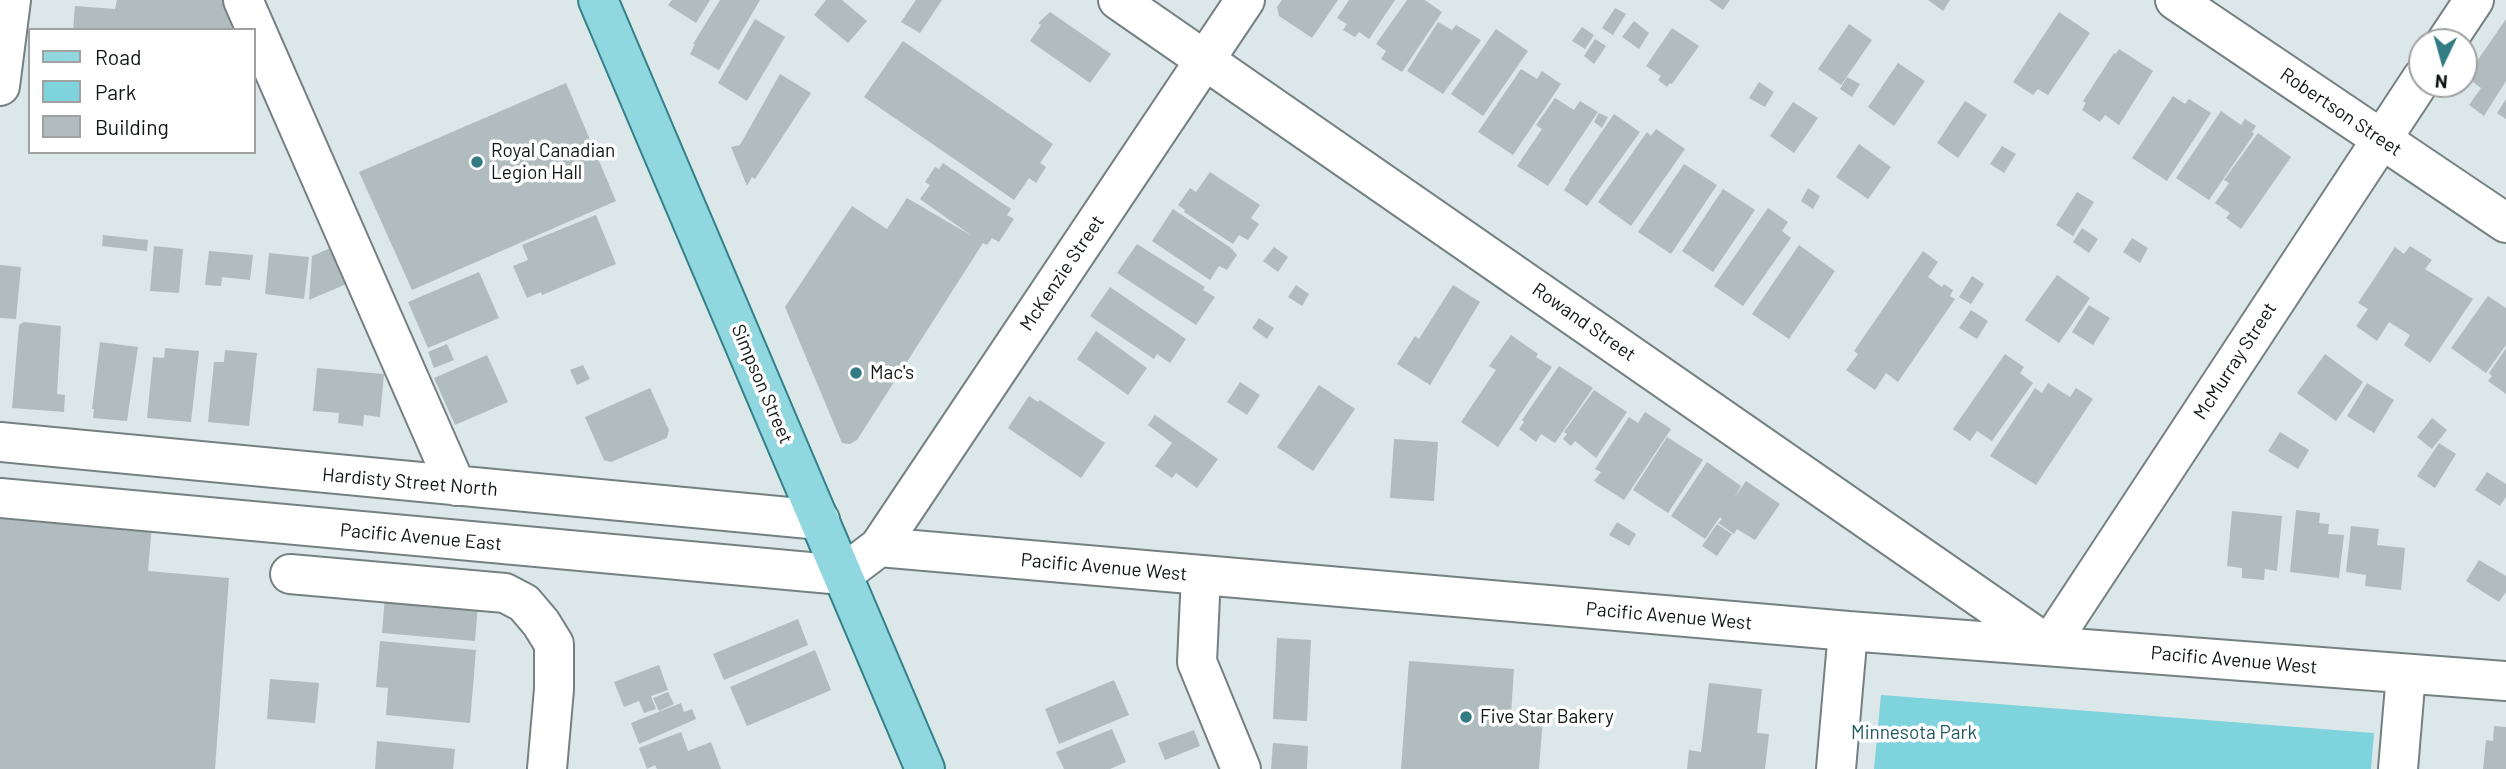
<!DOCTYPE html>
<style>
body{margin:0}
#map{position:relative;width:2506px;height:769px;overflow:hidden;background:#dbe7e8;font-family:Barlow,sans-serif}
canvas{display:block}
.legend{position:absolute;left:28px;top:28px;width:228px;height:126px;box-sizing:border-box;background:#fff;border:2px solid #a0a1a1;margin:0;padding:9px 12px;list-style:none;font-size:21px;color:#111515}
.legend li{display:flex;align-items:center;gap:14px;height:35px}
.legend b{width:35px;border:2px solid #a0a1a1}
.north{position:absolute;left:2408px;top:28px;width:70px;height:70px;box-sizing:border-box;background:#fff;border:2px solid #a0a1a1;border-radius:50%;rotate:185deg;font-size:19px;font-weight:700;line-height:28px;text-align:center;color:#111515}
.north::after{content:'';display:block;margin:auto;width:24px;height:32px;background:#347c84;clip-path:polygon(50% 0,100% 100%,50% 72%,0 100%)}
</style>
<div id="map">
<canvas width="2506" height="769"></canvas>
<ul class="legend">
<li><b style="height:9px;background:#90d7df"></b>Road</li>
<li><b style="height:19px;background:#7ed3dd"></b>Park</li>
<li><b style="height:19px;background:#b1bcbe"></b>Building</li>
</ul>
<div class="north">N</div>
</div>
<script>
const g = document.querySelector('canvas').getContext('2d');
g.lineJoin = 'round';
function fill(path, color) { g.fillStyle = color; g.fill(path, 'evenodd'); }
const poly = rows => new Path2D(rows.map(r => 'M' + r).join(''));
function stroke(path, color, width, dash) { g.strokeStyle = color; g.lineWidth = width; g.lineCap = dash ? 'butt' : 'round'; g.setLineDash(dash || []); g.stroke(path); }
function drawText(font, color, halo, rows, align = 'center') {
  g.font = font + ' Barlow,sans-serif'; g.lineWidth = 7; g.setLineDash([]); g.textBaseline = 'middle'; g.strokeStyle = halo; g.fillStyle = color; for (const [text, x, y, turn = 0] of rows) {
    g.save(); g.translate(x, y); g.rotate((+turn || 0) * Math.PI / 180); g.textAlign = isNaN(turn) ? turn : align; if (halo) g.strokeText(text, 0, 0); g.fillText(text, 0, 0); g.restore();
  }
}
fill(poly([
 [1881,695,2374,733,2371,769,1874,769]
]), '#7ed3dd');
fill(poly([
 [117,0,227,0,234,18,234,30,73,30,75,6,115,9],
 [672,0,710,0,696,23,668,5],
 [720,0,760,0,719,70,690,54,695,44,693,44],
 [826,0,842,0,867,21,848,43,814,15],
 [916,0,942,0,920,33,901,22],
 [1282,0,1338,0,1312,38,1279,16,1277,7],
 [1349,0,1395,0,1369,39,1359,32,1355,37,1343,30,1347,24,1337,18],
 [1407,0,1425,0,1442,12,1402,72,1381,59,1386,51,1376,44],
 [1709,0,1730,0,1723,10],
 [1928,0,1950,0,1943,11],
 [1615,8,1626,14,1613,35,1602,28],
 [1050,12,1111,54,1090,83,1030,41,1041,25,1038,23],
 [2059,12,2090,33,2048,95,2038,89,2033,95,2013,82],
 [755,19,785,37,747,101,718,83],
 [2506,19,2506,81,2484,116,2469,105,2481,88,2466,77],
 [1634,21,1649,33,1639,49,1622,37],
 [1438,22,1452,30,1456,25,1481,40,1443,94,1407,71],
 [1849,24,1872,40,1841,85,1818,69],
 [1582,27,1594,35,1585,49,1572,41],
 [1672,28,1699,46,1672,84,1670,83,1667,87,1658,80,1661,76,1646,66],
 [1496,29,1528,51,1483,116,1451,94],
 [1595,39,1606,46,1594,64,1584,56],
 [903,41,1053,144,1040,163,1046,167,1036,183,1029,178,1014,200,864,97],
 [2119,49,2153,71,2119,125,2105,115,2100,122,2082,110,2086,103,2083,101,2114,53,2116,54],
 [1898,63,1925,81,1894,126,1868,107],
 [1521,69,1537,79,1542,71,1561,84,1513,155,1478,132],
 [780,74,811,93,755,179,752,177,747,186,731,147,740,145],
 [1847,77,1860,84,1852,97,1840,89],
 [1759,82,1774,92,1765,107,1749,98],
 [566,83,616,201,412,290,359,172],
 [2173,96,2185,104,2189,99,2211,113,2167,181,2132,158],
 [1555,98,1574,110,1580,101,1598,112,1548,186,1517,166,1542,129,1536,125],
 [2506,99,2506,119,2497,113],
 [1965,101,1987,115,1958,158,1937,143],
 [1793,102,1818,118,1794,153,1770,136],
 [2221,111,2241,125,2245,119,2256,126,2252,132,2254,134,2209,200,2176,178],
 [1599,113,1608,117,1602,128,1594,122],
 [1614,114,1640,132,1587,206,1564,190,1570,181,1569,180],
 [1656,129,1685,149,1631,226,1598,202,1647,132,1651,136],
 [2258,133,2291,157,2241,229,2226,218,2230,213,2215,203,2229,183,2224,180],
 [1859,144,1891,167,1868,199,1836,177],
 [2002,146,2016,154,2004,173,1990,164],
 [943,163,1011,209,1007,215,1014,219,999,242,992,238,987,245,983,243,857,440,850,444,842,443,785,307,852,206,887,229,907,198,972,236,920,199,930,185,925,182,935,167,939,169],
 [1684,164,1717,185,1671,254,1638,232],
 [1210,172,1260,205,1251,218,1259,224,1248,240,1239,235,1233,244,1184,212,1185,210,1178,205,1190,188,1196,192],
 [1808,188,1820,196,1813,209,1801,201],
 [1723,189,1755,210,1713,272,1682,251],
 [2077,192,2094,202,2073,236,2056,225],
 [1768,208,1788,222,1782,231,1791,238,1743,306,1714,286],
 [1173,209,1231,248,1237,255,1227,270,1219,266,1210,280,1152,241],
 [596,215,616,264,542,295,541,292,527,298,513,266,528,260,522,245],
 [2082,228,2098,239,2089,253,2073,242],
 [103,235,148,240,147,251,102,246],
 [2132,238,2148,248,2140,263,2123,252],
 [1137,244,1205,287,1203,290,1215,297,1196,325,1117,273],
 [1799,245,1835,271,1789,339,1752,314],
 [154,246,183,249,179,293,150,291],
 [335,246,351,282,309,300,312,256],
 [2410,246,2432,260,2425,269,2473,299,2430,363,2404,345,2410,335,2389,322,2377,341,2356,326,2368,309,2358,303,2395,247,2404,254],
 [1274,247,1288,257,1278,272,1263,261],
 [209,251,253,255,250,280,222,277,221,286,205,285],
 [1923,251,1938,262,1928,277,1942,287,1944,284,1953,290,1950,296,1955,299,1898,382,1886,373,1875,390,1846,370,1858,354,1854,351],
 [269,253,309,257,304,299,265,294],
 [0,265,21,267,16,319,0,318],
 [479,272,499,318,428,348,408,302],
 [2057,275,2090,298,2059,343,2025,320],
 [1972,276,1984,284,1971,304,1959,297],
 [1296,285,1309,294,1302,306,1288,297],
 [1453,285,1480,302,1430,385,1397,364,1415,336,1419,339],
 [1110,287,1186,339,1170,363,1157,354,1154,359,1090,316],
 [2488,296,2506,308,2506,345,2486,373,2451,348],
 [2089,305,2110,318,2093,345,2072,332],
 [1971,310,1988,321,1977,339,1959,328],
 [1259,318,1274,328,1267,339,1252,328],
 [24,322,61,326,57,394,65,395,64,412,12,408,19,325],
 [1096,331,1147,368,1128,395,1077,359],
 [1511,335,1538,354,1536,357,1552,367,1498,447,1461,422,1496,370,1489,366],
 [100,342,138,347,127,421,93,418,94,409,92,409],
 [447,344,454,360,434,368,428,352],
 [165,348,199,351,191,422,147,418,153,357,164,358],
 [2506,348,2506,394,2488,381,2492,376,2489,373],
 [225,350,257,353,249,426,208,422,214,362,224,362],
 [2005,354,2024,367,2020,373,2033,383,1992,441,1977,431,1970,441,1953,429],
 [2325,354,2363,382,2336,421,2297,393],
 [487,355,508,402,455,425,434,378],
 [583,365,590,379,577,385,570,370],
 [1559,366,1593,388,1555,443,1541,434,1536,442,1519,429,1524,422,1522,420],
 [317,368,384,374,380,417,364,415,363,426,338,423,339,413,313,411],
 [1240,382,1260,395,1247,415,1227,402],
 [2048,383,2070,397,2076,388,2093,399,2036,485,1990,456,2035,388,2042,393],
 [2367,383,2394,400,2374,433,2347,416],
 [1319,385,1355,409,1313,471,1277,447],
 [650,388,669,430,667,438,611,462,604,460,585,417],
 [1594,390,1627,412,1596,458,1575,441,1571,446,1563,439,1567,434,1564,432],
 [1029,396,1038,402,1040,400,1105,443,1081,478,1008,428],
 [1645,412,1671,429,1624,500,1594,481,1601,472,1595,469,1629,417,1638,423],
 [1155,415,1218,459,1197,488,1176,473,1172,478,1155,466,1172,443,1148,425],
 [2432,418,2447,430,2432,449,2417,437],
 [2280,432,2309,450,2298,469,2268,451],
 [1667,437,1703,460,1668,513,1633,490],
 [1394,439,1438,442,1434,501,1390,498],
 [2439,443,2456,454,2435,488,2417,476],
 [1707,462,1741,486,1734,498,1746,481,1780,504,1755,540,1737,529,1734,534,1718,523,1722,519,1720,517,1705,539,1671,516],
 [2487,472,2506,484,2506,497,2500,506,2475,490],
 [2296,510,2320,513,2319,523,2329,524,2328,534,2344,535,2339,578,2290,572],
 [2232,511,2282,516,2277,571,2265,569,2264,580,2242,578,2242,568,2227,566],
 [0,513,152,524,148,571,229,578,215,769,0,769],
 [1617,522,1636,534,1629,546,1609,535],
 [1717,524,1732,534,1717,556,1702,546],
 [2351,526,2379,529,2377,545,2405,548,2401,590,2365,586,2366,575,2346,572],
 [2479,560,2506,576,2506,592,2499,602,2466,581],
 [385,596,478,605,475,641,382,633],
 [798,619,808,645,724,680,713,654],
 [1277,638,1311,640,1307,721,1273,719],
 [380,641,476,650,470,723,386,715,388,688,376,687],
 [815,650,831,690,747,726,730,687],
 [1409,661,1514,669,1511,715,1543,718,1539,769,1401,769],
 [659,665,668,690,651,696,656,709,644,713,639,701,624,707,614,682],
 [270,679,319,683,315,723,267,719],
 [1114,680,1129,715,1059,744,1045,709],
 [1709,683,1762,689,1757,733,1769,734,1765,769,1687,769,1689,750,1701,752],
 [668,692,674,704,659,711,653,698],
 [681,703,684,712,692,709,696,719,639,744,631,723],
 [2494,726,2506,727,2506,769,2483,769,2486,740,2493,741],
 [1112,729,1126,762,1110,769,1064,769,1056,752],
 [1194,730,1200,746,1165,760,1158,743],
 [681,732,688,751,711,742,721,769,657,769,655,765,647,769,639,748],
 [377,741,455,749,453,769,375,769],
 [1273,743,1308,746,1307,769,1271,769]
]), '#b1bcbe');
const minor = poly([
 [243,0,456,486],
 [1118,0,2047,644],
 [2175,0,2506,223],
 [2446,42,2474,0],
 [0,86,11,0],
 [0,442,820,520],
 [0,498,842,575,879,547,1848,631,2506,681],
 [879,547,1245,0],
 [290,574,505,593,524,603,541,623,554,644,554,689,547,769],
 [1201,575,1197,662,1241,769],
 [2049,645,2422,78],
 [1836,769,1848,631],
 [2398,769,2406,674]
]);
const major = poly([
 [598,0,925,769]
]);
stroke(minor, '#758081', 42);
stroke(major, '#33828a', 42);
stroke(minor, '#fff', 38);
stroke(major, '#90d7df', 38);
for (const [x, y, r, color] of [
 [477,162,7,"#347c84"],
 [856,373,7,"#347c84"],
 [1466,717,7,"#347c84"]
]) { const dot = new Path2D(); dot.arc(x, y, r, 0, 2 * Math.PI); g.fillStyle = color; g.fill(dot); stroke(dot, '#fff', 2.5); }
drawText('19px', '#111515', '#fff', [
 ["Robertson Street",2341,112,34],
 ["McKenzie Street",1062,273,-56],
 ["Rowand Street",1584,322,35],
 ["McMurray Street",2235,361,-57],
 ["Simpson Street",762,384,67],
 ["Hardisty Street North",410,482,5],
 ["Pacific Avenue East",421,537,5],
 ["Pacific Avenue West",1104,567,5],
 ["Pacific Avenue West",1669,616,5],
 ["Pacific Avenue West",2234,660,5]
]);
drawText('19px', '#111515', '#fff', [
 ["Royal Canadian",491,151],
 ["Legion Hall",491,173],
 ["Mac's",870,373],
 ["Five Star Bakery",1480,717]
], 'left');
drawText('19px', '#225a60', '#fff', [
 ["Minnesota Park",1914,733]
]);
</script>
